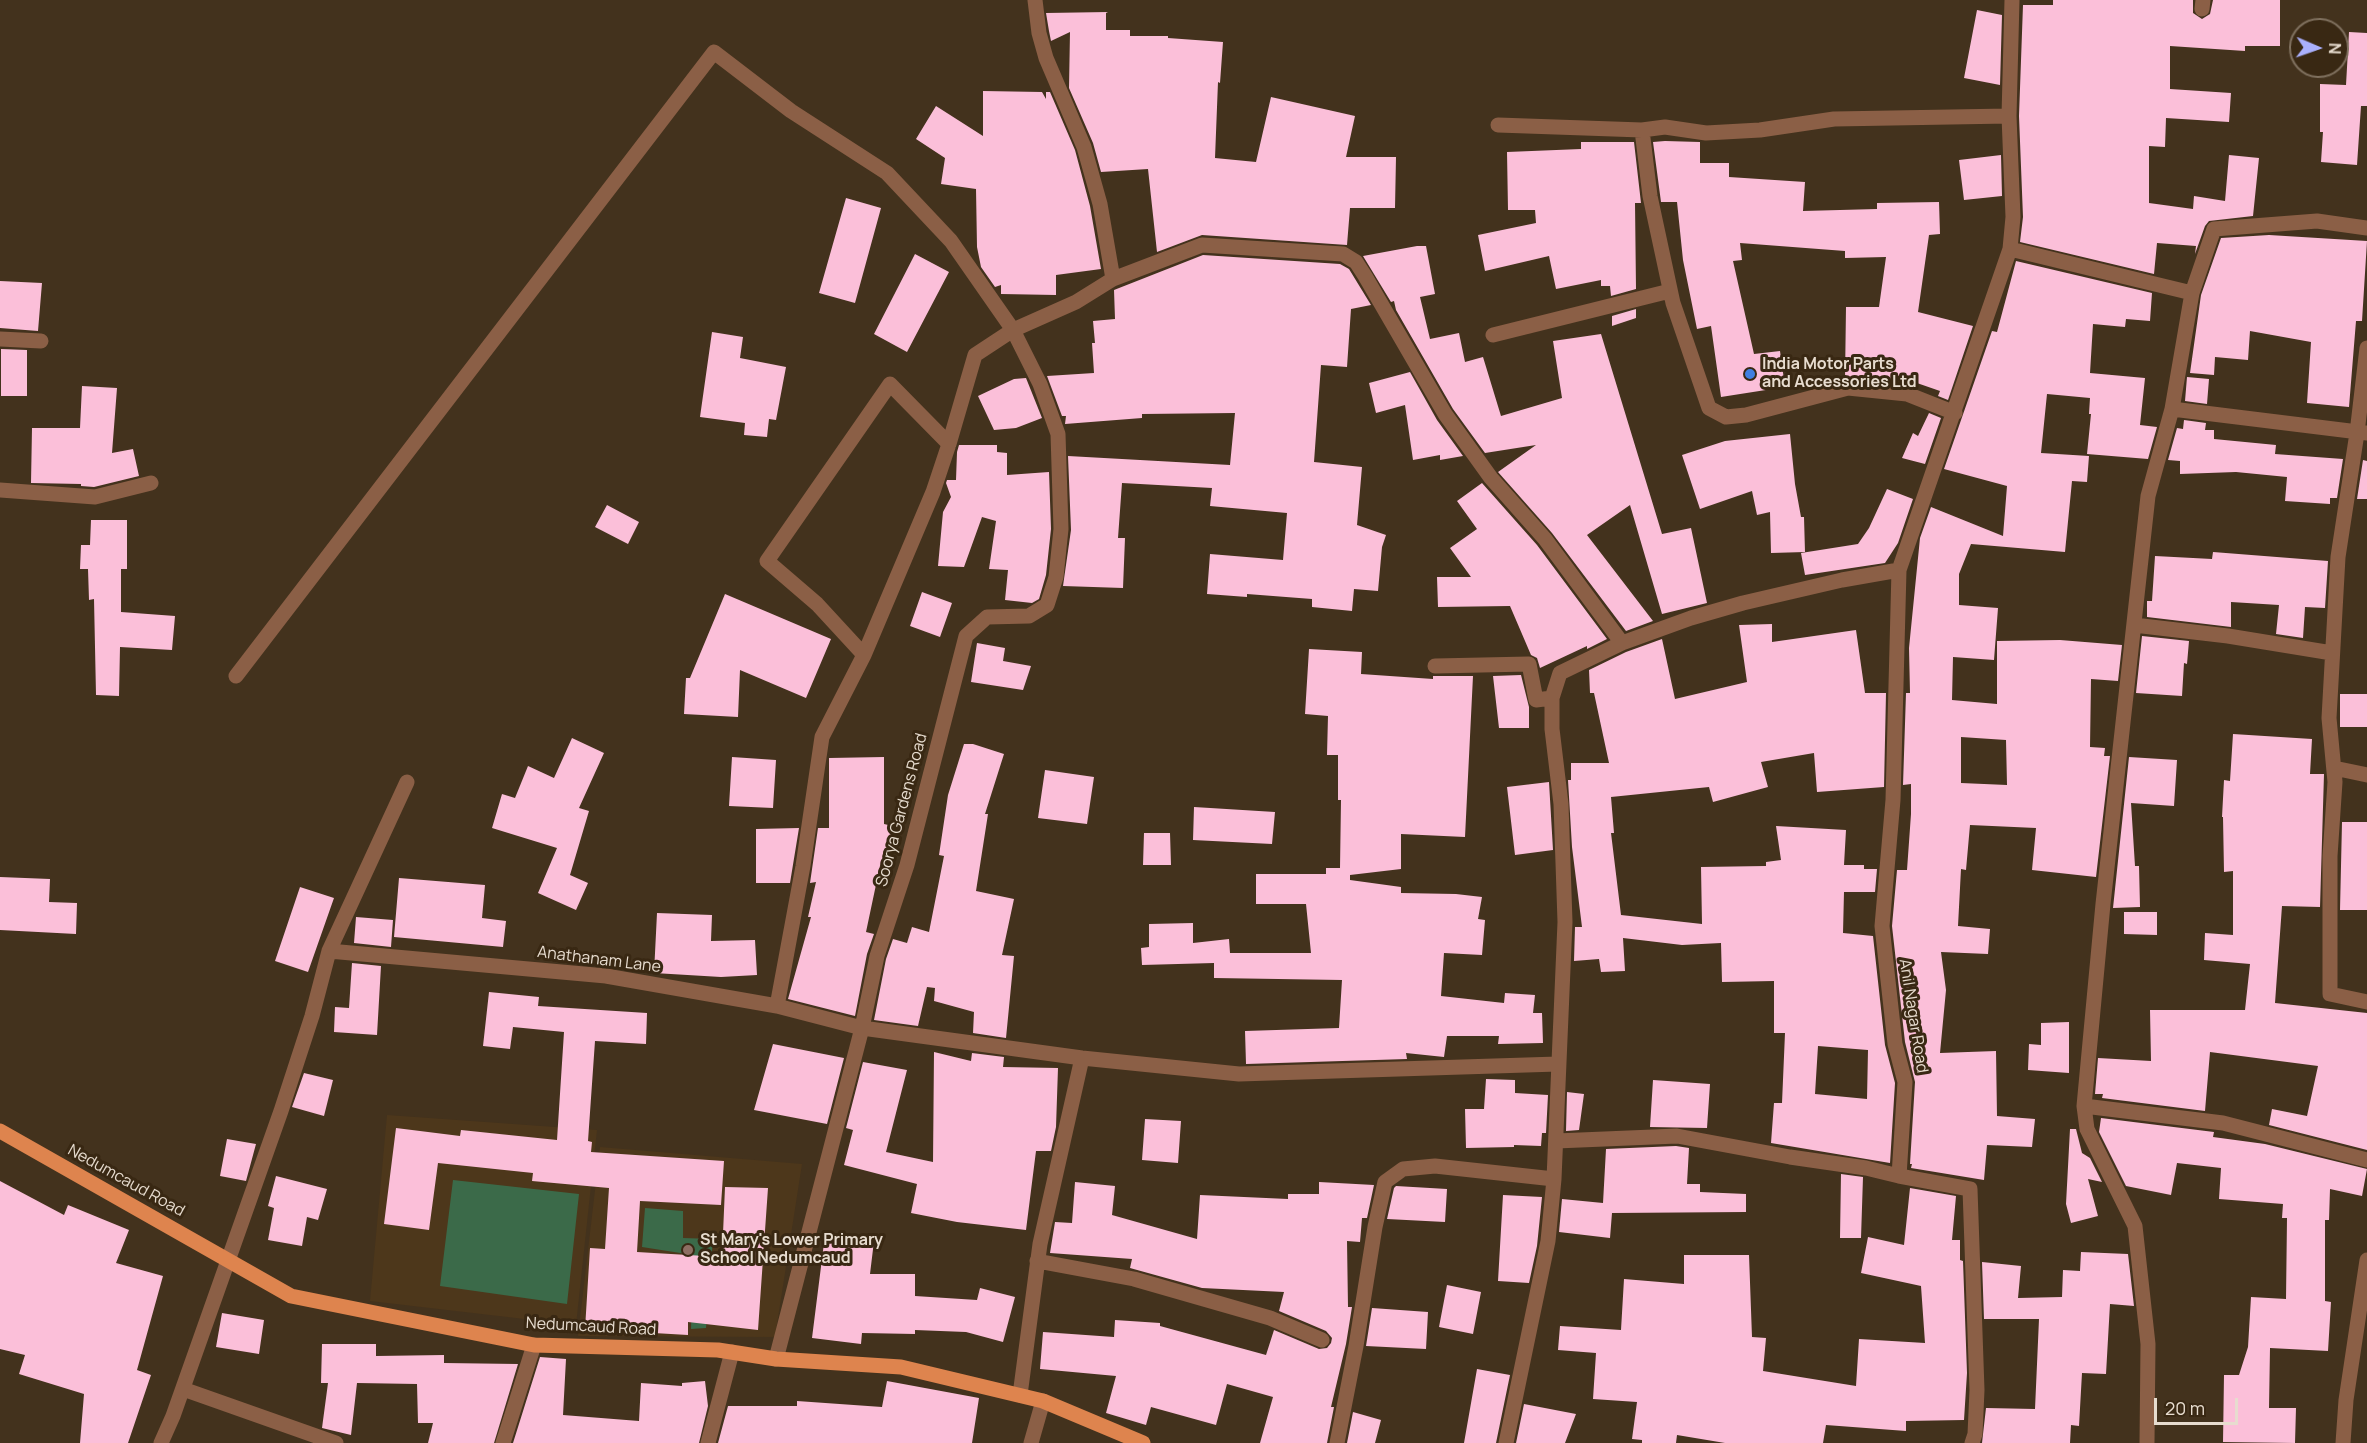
<!DOCTYPE html>
<style>
body{margin:0}
#map{position:relative;width:2367px;height:1443px;overflow:hidden;background:#43321d;font-family:Manrope,sans-serif}
canvas{display:block}
.north{position:absolute;left:2289px;top:18px;width:60px;height:60px;box-sizing:border-box;background:#392813;border:2px solid #7f705e;border-radius:50%;rotate:92deg;font-size:16px;font-weight:700;line-height:24px;text-align:center;color:#e7dccf}
.north::after{content:'';display:block;margin:auto;width:21px;height:27px;background:#aab0fc;clip-path:polygon(50% 0,100% 100%,50% 72%,0 100%)}
.scale{position:absolute;left:2154px;top:1398px;width:84px;height:27px;box-sizing:border-box;border:3px solid #e7dccf;border-top:0;padding-left:8px;font-size:18px;line-height:21px;white-space:nowrap;color:#e7dccf;-webkit-text-stroke:4px #392813;paint-order:stroke}
</style>
<div id="map">
<canvas width="2367" height="1443"></canvas>
<div class="north">N</div>
<div class="scale">20 m</div>
</div>
<script>
const g = document.querySelector('canvas').getContext('2d');
g.lineJoin = 'round';
function fill(path, color) { g.fillStyle = color; g.fill(path, 'evenodd'); }
const poly = rows => new Path2D(rows.map(r => 'M' + r).join(''));
function stroke(path, color, width, dash) { g.strokeStyle = color; g.lineWidth = width; g.lineCap = dash ? 'butt' : 'round'; g.setLineDash(dash || []); g.stroke(path); }
function drawText(font, color, halo, rows, align = 'center') {
  g.font = font + ' Manrope,sans-serif'; g.lineWidth = 6; g.setLineDash([]); g.textBaseline = 'middle'; g.strokeStyle = halo; g.fillStyle = color; for (const [text, x, y, turn = 0] of rows) {
    g.save(); g.translate(x, y); g.rotate((+turn || 0) * Math.PI / 180); g.textAlign = isNaN(turn) ? turn : align; if (halo) g.strokeText(text, 0, 0); g.fillText(text, 0, 0); g.restore();
  }
}
fill(poly([
 [387,1115,597,1130,576,1325,370,1301],
 [600,1147,802,1164,775,1337,578,1336]
]), '#4d371b');
fill(poly([
 [453,1180,579,1194,567,1304,440,1286],
 [645,1208,683,1211,683,1238,713,1239,706,1328,691,1329,693,1255,642,1247]
]), '#3b6a49');
fill(poly([
 [2053,0,2193,0,2193,13,2202,19,2210,14,2213,0,2280,0,2280,46,2245,46,2245,51,2170,46,2170,89,2231,93,2229,122,2166,118,2165,147,2149,146,2149,203,2193,209,2194,196,2225,201,2229,155,2259,158,2253,216,2209,221,2205,226,2195,254,2196,246,2157,243,2154,274,2020,242,2023,217,2019,116,2023,5,2053,5],
 [1977,10,2002,15,2000,85,1964,78],
 [1108,12,1106,13,1106,30,1130,30,1130,36,1168,36,1168,38,1223,42,1220,83,1218,82,1215,158,1256,162,1271,97,1355,116,1346,157,1396,157,1395,208,1350,208,1347,245,1202,235,1157,252,1148,169,1101,172,1093,143,1069,88,1070,32,1051,41,1049,31,1046,13],
 [2349,32,2367,33,2367,106,2361,106,2357,165,2321,162,2323,132,2320,132,2320,84,2346,85],
 [983,91,1042,92,1046,99,1046,92,1050,92,1075,150,1090,206,1101,269,1056,275,1056,295,1001,294,1001,285,995,287,981,267,977,247,976,189,941,184,945,158,916,139,936,106,983,136],
 [1665,141,1700,142,1700,163,1729,163,1729,177,1805,182,1803,211,1877,209,1877,203,1939,202,1940,234,1929,235,1918,312,1973,326,1948,400,1938,396,1940,391,1914,382,1845,379,1846,307,1879,307,1886,257,1845,258,1845,251,1740,243,1742,260,1733,261,1754,354,1780,351,1785,387,1721,397,1711,326,1697,329,1683,260,1677,202,1661,202,1653,142],
 [1581,142,1634,142,1641,203,1635,203,1636,289,1611,296,1610,286,1601,286,1601,280,1556,289,1549,256,1485,271,1478,235,1536,223,1535,210,1508,210,1507,152,1581,149],
 [2001,155,2002,196,1964,200,1959,160],
 [846,198,881,208,855,303,819,293],
 [2269,235,2367,241,2362,321,2356,321,2349,407,2307,403,2311,342,2250,331,2248,360,2215,357,2214,375,2190,373,2201,295,2221,238],
 [1417,246,1426,246,1435,294,1420,297,1430,339,1459,333,1465,362,1483,357,1501,416,1562,398,1553,341,1601,334,1662,534,1691,528,1707,603,1662,614,1630,505,1587,535,1653,621,1626,631,1552,533,1498,472,1536,445,1485,453,1453,409,1396,310,1394,301,1391,302,1363,256],
 [915,254,949,272,907,352,874,334],
 [1203,255,1340,264,1349,269,1371,305,1351,309,1347,367,1321,365,1314,462,1362,467,1357,525,1386,535,1382,547,1378,591,1354,589,1352,611,1312,607,1312,599,1247,594,1247,597,1207,594,1210,554,1283,560,1287,513,1210,506,1212,488,1122,483,1118,538,1125,538,1123,588,1063,586,1071,530,1068,456,1230,465,1235,413,1142,414,1142,418,1065,424,1066,416,1062,416,1047,376,1094,373,1092,343,1095,343,1093,321,1115,319,1114,290],
 [2016,261,2152,293,2150,321,2126,319,2125,327,2093,324,2090,373,2145,378,2140,425,2157,427,2148,459,2087,454,2091,414,2089,414,2090,398,2047,394,2041,453,2089,456,2087,482,2072,481,2065,552,1971,544,1959,574,1959,605,1998,608,1994,660,1953,657,1952,700,1997,704,1997,641,2060,640,2122,645,2118,681,2091,679,2090,747,2105,748,2104,756,2110,756,2096,877,2032,870,2036,828,1970,825,1966,870,1961,869,1958,926,1990,929,1988,954,1941,952,1946,990,1940,1053,1996,1051,1997,1116,2035,1119,2032,1147,1987,1145,1984,1180,1911,1168,1912,1164,1910,1164,1915,1082,1905,1042,1892,926,1897,870,1907,870,1911,814,1911,784,1903,785,1906,693,1910,693,1909,648,1920,538,1931,507,2003,536,2007,486,1944,469,1992,331,1997,332],
 [1961,737,2006,740,2007,785,1961,783],
 [0,281,42,283,38,331,0,328],
 [1636,309,1636,318,1612,326,1612,316],
 [712,332,743,337,740,358,786,367,776,420,769,419,767,437,744,435,745,423,700,417],
 [1,349,27,350,27,396,1,396],
 [1410,372,1437,420,1463,456,1440,460,1440,455,1413,460,1405,405,1376,413,1369,383],
 [2187,377,2209,379,2207,404,2185,401],
 [1026,378,1042,418,1016,428,994,430,978,396,1014,379],
 [82,386,117,388,112,453,133,449,139,476,94,487,81,486,81,484,31,483,32,428,80,428],
 [1929,413,1941,418,1925,464,1902,458,1913,433,1918,436],
 [2184,420,2206,423,2205,430,2214,430,2214,439,2276,445,2275,454,2343,459,2337,498,2330,498,2330,504,2285,501,2287,477,2236,472,2180,474,2180,461,2168,460,2177,428,2183,429],
 [1790,434,1795,484,1801,517,1804,517,1805,552,1771,553,1770,512,1757,515,1752,491,1700,509,1682,455,1725,441],
 [959,445,997,445,997,452,1007,453,1007,475,1049,472,1051,529,1046,575,1039,599,1032,603,1005,600,1008,570,989,569,996,521,982,517,964,567,938,566,943,512,951,497,946,483,947,480,956,480,957,452],
 [2363,460,2367,461,2367,499,2357,499],
 [1482,483,1537,545,1607,639,1587,649,1587,646,1540,668,1537,658,1531,655,1510,606,1438,607,1437,577,1471,577,1450,548,1477,529,1457,501],
 [1887,489,1913,499,1898,543,1885,563,1805,575,1801,553,1858,544,1869,528],
 [607,505,639,522,628,544,595,527],
 [91,520,127,520,127,569,121,569,121,612,175,616,172,650,120,647,119,696,96,695,94,599,89,600,88,569,80,569,81,545,90,545],
 [2213,552,2328,561,2325,608,2305,607,2303,638,2276,634,2279,605,2231,602,2231,627,2147,617,2147,601,2152,601,2155,556,2212,559],
 [922,592,952,603,940,637,910,626],
 [725,594,831,639,806,698,740,670,738,717,684,714,686,678,690,678],
 [1772,624,1772,642,1856,630,1865,693,1886,693,1884,787,1817,792,1814,753,1761,762,1768,787,1713,802,1709,787,1611,797,1614,833,1611,833,1621,915,1702,924,1701,867,1766,866,1766,862,1781,860,1776,826,1846,830,1844,865,1864,865,1864,869,1877,869,1875,892,1844,892,1843,933,1873,936,1885,1045,1895,1083,1890,1163,1771,1143,1774,1103,1782,1103,1785,1033,1774,1033,1774,981,1722,982,1721,943,1682,945,1623,938,1625,971,1601,972,1599,959,1574,961,1575,927,1582,927,1572,847,1568,780,1571,780,1571,763,1609,763,1594,693,1590,693,1589,670,1626,652,1662,639,1675,699,1747,682,1739,625],
 [1818,1046,1868,1050,1867,1099,1815,1094],
 [2142,636,2189,641,2187,664,2184,663,2182,696,2136,693],
 [977,643,1005,648,1003,661,1031,666,1023,690,971,682],
 [1309,649,1362,652,1361,674,1433,679,1433,676,1473,676,1465,837,1401,834,1401,869,1350,875,1350,880,1401,887,1401,893,1456,894,1482,897,1478,919,1485,920,1482,955,1444,953,1441,996,1504,1003,1505,993,1535,995,1533,1013,1542,1013,1543,1043,1498,1044,1499,1036,1447,1036,1444,1057,1406,1053,1407,1059,1246,1064,1245,1031,1339,1028,1342,980,1214,978,1214,963,1142,965,1141,948,1149,947,1149,924,1193,923,1193,943,1229,939,1230,953,1311,953,1306,904,1256,904,1256,874,1326,874,1326,868,1340,868,1341,800,1338,800,1338,755,1327,755,1328,716,1305,714],
 [1521,675,1529,707,1529,728,1499,728,1493,676],
 [2340,694,2367,694,2367,727,2340,727],
 [2233,734,2312,739,2310,774,2324,774,2320,907,2282,906,2275,1003,2367,1013,2367,1150,2269,1125,2272,1109,2307,1116,2318,1066,2210,1052,2205,1111,2102,1098,2103,1094,2095,1094,2098,1058,2151,1061,2150,1010,2245,1010,2250,964,2204,960,2205,933,2233,935,2233,871,2224,872,2223,817,2222,817,2224,780,2230,781],
 [572,738,604,753,579,808,589,811,570,875,588,883,576,910,538,893,557,848,492,828,502,794,515,798,528,766,554,778],
 [964,744,973,744,1004,754,985,814,988,814,976,891,1014,899,1002,955,1014,956,1006,1038,973,1033,974,1012,934,1001,935,988,927,987,918,1026,874,1020,886,959,893,939,907,943,912,927,929,932,944,856,939,855,948,795],
 [732,757,776,760,773,808,729,806],
 [884,757,884,824,897,827,888,863,881,861,866,932,874,934,867,954,855,1016,788,999,811,917,808,917,816,882,810,883,818,828,829,828,829,758],
 [2129,757,2177,760,2174,806,2131,803,2135,866,2139,866,2140,907,2113,908],
 [1045,770,1094,777,1087,824,1038,818],
 [1549,782,1553,850,1515,855,1507,787],
 [1194,807,1275,812,1272,844,1193,840],
 [2342,822,2367,822,2367,910,2340,910],
 [799,828,790,883,756,883,756,829],
 [1144,833,1170,833,1171,865,1143,865],
 [0,877,50,879,49,902,77,903,76,934,0,930],
 [399,878,485,885,482,918,506,921,503,947,394,937],
 [300,887,334,898,308,972,275,961],
 [2124,912,2157,912,2157,935,2124,934],
 [657,913,712,915,711,941,755,940,757,975,721,977,654,973],
 [356,917,393,920,391,947,354,943],
 [352,963,381,966,377,1035,334,1032,335,1007,349,1008],
 [489,992,539,997,538,1006,647,1013,646,1044,595,1041,588,1141,592,1142,591,1152,724,1161,721,1205,640,1201,637,1252,722,1257,725,1187,768,1188,758,1330,688,1322,688,1335,585,1329,590,1248,605,1249,609,1188,532,1181,533,1173,438,1163,429,1230,384,1224,396,1128,460,1136,461,1130,557,1140,564,1032,513,1027,510,1049,483,1046],
 [2069,1022,2069,1073,2028,1070,2029,1044,2041,1045,2041,1023],
 [773,1044,844,1058,827,1124,754,1110],
 [934,1052,971,1061,972,1053,1004,1057,1003,1067,1058,1068,1056,1127,1051,1151,1036,1151,1026,1230,957,1222,911,1213,917,1184,844,1165,853,1130,846,1128,863,1062,907,1070,886,1152,933,1162],
 [304,1073,333,1080,324,1116,292,1107],
 [1486,1079,1515,1080,1515,1093,1548,1095,1546,1133,1542,1133,1541,1146,1514,1145,1514,1147,1466,1148,1465,1109,1484,1109],
 [1653,1080,1710,1084,1707,1128,1650,1127],
 [1567,1092,1584,1094,1579,1130,1566,1131],
 [2101,1118,2214,1132,2213,1137,2265,1144,2367,1169,2362,1196,2330,1189,2329,1220,2325,1220,2325,1301,2331,1302,2328,1351,2270,1348,2269,1408,2296,1408,2295,1443,2223,1442,2224,1375,2239,1375,2248,1347,2251,1297,2286,1299,2287,1218,2282,1218,2283,1204,2219,1199,2221,1168,2177,1163,2171,1195,2126,1186,2099,1132],
 [1145,1119,1181,1121,1178,1163,1142,1160],
 [2070,1129,2076,1129,2082,1153,2090,1158,2102,1182,2088,1179,2098,1216,2071,1223,2066,1204],
 [227,1139,256,1144,246,1181,220,1176],
 [1676,1146,1689,1148,1687,1184,1700,1184,1700,1192,1746,1194,1746,1212,1612,1213,1610,1238,1559,1232,1562,1199,1603,1203,1606,1149],
 [1841,1174,1863,1177,1861,1238,1840,1238],
 [276,1176,327,1189,318,1220,307,1217,302,1246,268,1240,274,1208,268,1206],
 [0,1181,64,1215,68,1205,129,1230,116,1263,163,1276,137,1370,151,1375,128,1443,80,1443,84,1394,19,1374,25,1355,0,1349],
 [1075,1182,1115,1186,1112,1215,1197,1239,1200,1195,1288,1199,1288,1194,1319,1194,1319,1182,1374,1185,1367,1218,1362,1218,1360,1242,1347,1241,1348,1307,1352,1307,1346,1344,1331,1407,1334,1407,1327,1443,1260,1443,1273,1397,1227,1384,1216,1425,1151,1407,1146,1425,1106,1413,1116,1376,1040,1369,1043,1332,1114,1337,1115,1320,1160,1323,1160,1326,1266,1355,1274,1330,1319,1349,1327,1348,1331,1343,1332,1338,1326,1331,1279,1311,1284,1292,1202,1288,1130,1268,1132,1259,1050,1253,1055,1222,1072,1223],
 [1396,1186,1447,1189,1445,1222,1387,1219,1394,1188],
 [1910,1188,1956,1196,1952,1240,1960,1240,1960,1260,1963,1261,1967,1373,1964,1420,1906,1421,1906,1431,1826,1425,1823,1443,1725,1443,1677,1435,1676,1443,1642,1443,1642,1440,1632,1439,1637,1402,1593,1399,1596,1353,1558,1350,1560,1326,1621,1330,1624,1279,1684,1284,1684,1255,1749,1255,1752,1337,1766,1338,1763,1371,1856,1386,1859,1339,1925,1343,1921,1286,1861,1273,1868,1237,1904,1245],
 [1503,1195,1542,1197,1537,1246,1529,1283,1498,1281],
 [825,1235,874,1241,870,1274,915,1274,915,1296,977,1300,980,1288,1015,1297,1003,1342,966,1332,915,1330,915,1334,862,1333,861,1344,812,1338],
 [2081,1252,2128,1254,2134,1306,2110,1304,2106,1374,2082,1373,2079,1426,2071,1425,2070,1443,1982,1443,1986,1408,2035,1409,2039,1319,1984,1319,1982,1262,2021,1266,2018,1298,2062,1297,2063,1270,2080,1271],
 [1447,1285,1481,1292,1473,1334,1439,1327],
 [1372,1308,1428,1312,1426,1349,1366,1346],
 [222,1313,264,1320,259,1354,216,1347],
 [322,1344,376,1344,376,1356,444,1355,444,1363,518,1364,494,1443,428,1443,433,1423,418,1423,417,1384,357,1383,351,1435,322,1428,328,1383,321,1383],
 [540,1357,566,1359,563,1415,639,1421,641,1383,682,1386,682,1383,705,1381,708,1406,699,1443,513,1443],
 [1477,1369,1510,1375,1496,1443,1464,1443],
 [887,1381,979,1398,972,1443,718,1443,728,1406,797,1406,797,1401,882,1407],
 [1524,1404,1576,1414,1565,1443,1516,1443],
 [1353,1412,1381,1420,1375,1443,1347,1443]
]), '#fbbfd9');
stroke(poly([
 [1035,0,1039,33,1046,58,1084,147,1100,204,1113,279],
 [2202,9,2203,0],
 [1498,125,1642,130],
 [2010,249,2192,293,2172,409,2367,433],
 [2192,293,2214,229,2317,221,2367,228],
 [1493,335,1670,291],
 [0,339,41,341],
 [2367,348,2357,433,2338,557,2329,718,2335,782,2330,856,2330,994,2367,1002],
 [1955,413,1907,394,1848,388,1746,415,1726,417,1709,408,1673,303,1650,196,1642,130,1665,127,1706,133,1760,130,1834,119,2009,116],
 [949,444,890,384,767,561,817,604,864,655,933,492,949,444,975,355,1013,330,1076,302,1113,279,1202,245,1343,254,1356,262,1365,276,1445,414,1491,478,1545,539,1622,643],
 [0,490,95,497,151,483],
 [1899,570,1893,800,1882,926,1895,1044,1905,1082,1899,1176,1970,1189,1977,1390,1975,1434,1972,1443],
 [2134,625,2228,636,2332,653],
 [1435,666,1529,664,1536,700,1552,698],
 [236,676,714,52,791,111,887,173,951,241,1013,330,1040,384,1058,434,1061,529,1056,577,1047,605,1029,616,987,617,966,636,907,865,877,956,862,1028,776,1359],
 [2334,768,2367,775],
 [329,951,606,976,777,1006,862,1028,1082,1058,1239,1074,1558,1064],
 [777,1006,803,866,822,737,864,655],
 [2084,1106,2223,1123,2367,1160],
 [1556,1141,1677,1136,1790,1157,1866,1168,1899,1176],
 [1037,1261,1134,1279,1270,1318,1322,1340],
 [183,1389,336,1443],
 [1020,1395,1040,1244,1082,1058],
 [161,1443,173,1416,281,1111,312,1016,329,951,407,782],
 [503,1443,534,1345],
 [708,1443,732,1352],
 [1031,1443,1043,1401],
 [1337,1443,1356,1346,1375,1227,1385,1182,1403,1169,1435,1166,1554,1179],
 [1506,1443,1548,1241,1554,1179,1565,922,1561,804,1552,729,1552,698,1560,673,1622,643,1691,618,1743,603,1842,580,1899,570,2010,249,2013,217,2009,116,2012,0],
 [2147,1443,2148,1344,2135,1226,2087,1129,2084,1106,2103,904,2148,496,2172,409],
 [2343,1443,2346,1400,2367,1260]
]), '#8b5f46', 15);
stroke(poly([
 [0,1131,291,1296,534,1345,718,1350,776,1359,901,1367,1043,1401,1143,1443]
]), '#de844e', 15);
for (const [x, y, r, color] of [
 [1750,374,6,"#3f7fe0"],
 [688,1250,6,"#8d6e63"]
]) { const dot = new Path2D(); dot.arc(x, y, r, 0, 2 * Math.PI); g.fillStyle = color; g.fill(dot); stroke(dot, '#392813', 2); }
drawText('bold 16px', '#e7dccf', '#392813', [
 ["India Motor Parts",1762,365],
 ["and Accessories Ltd",1762,383],
 ["St Mary's Lower Primary",700,1241],
 ["School Nedumcaud",700,1259]
], 'left');
drawText('16px', '#e7dccf', '#392813', [
 ["Soorya Gardens Road",902,810,-75],
 ["Anathanam Lane",599,960,7],
 ["Anil Nagar Road",1913,1016,81],
 ["Nedumcaud Road",126,1181,29],
 ["Nedumcaud Road",591,1327,3]
]);
</script>
